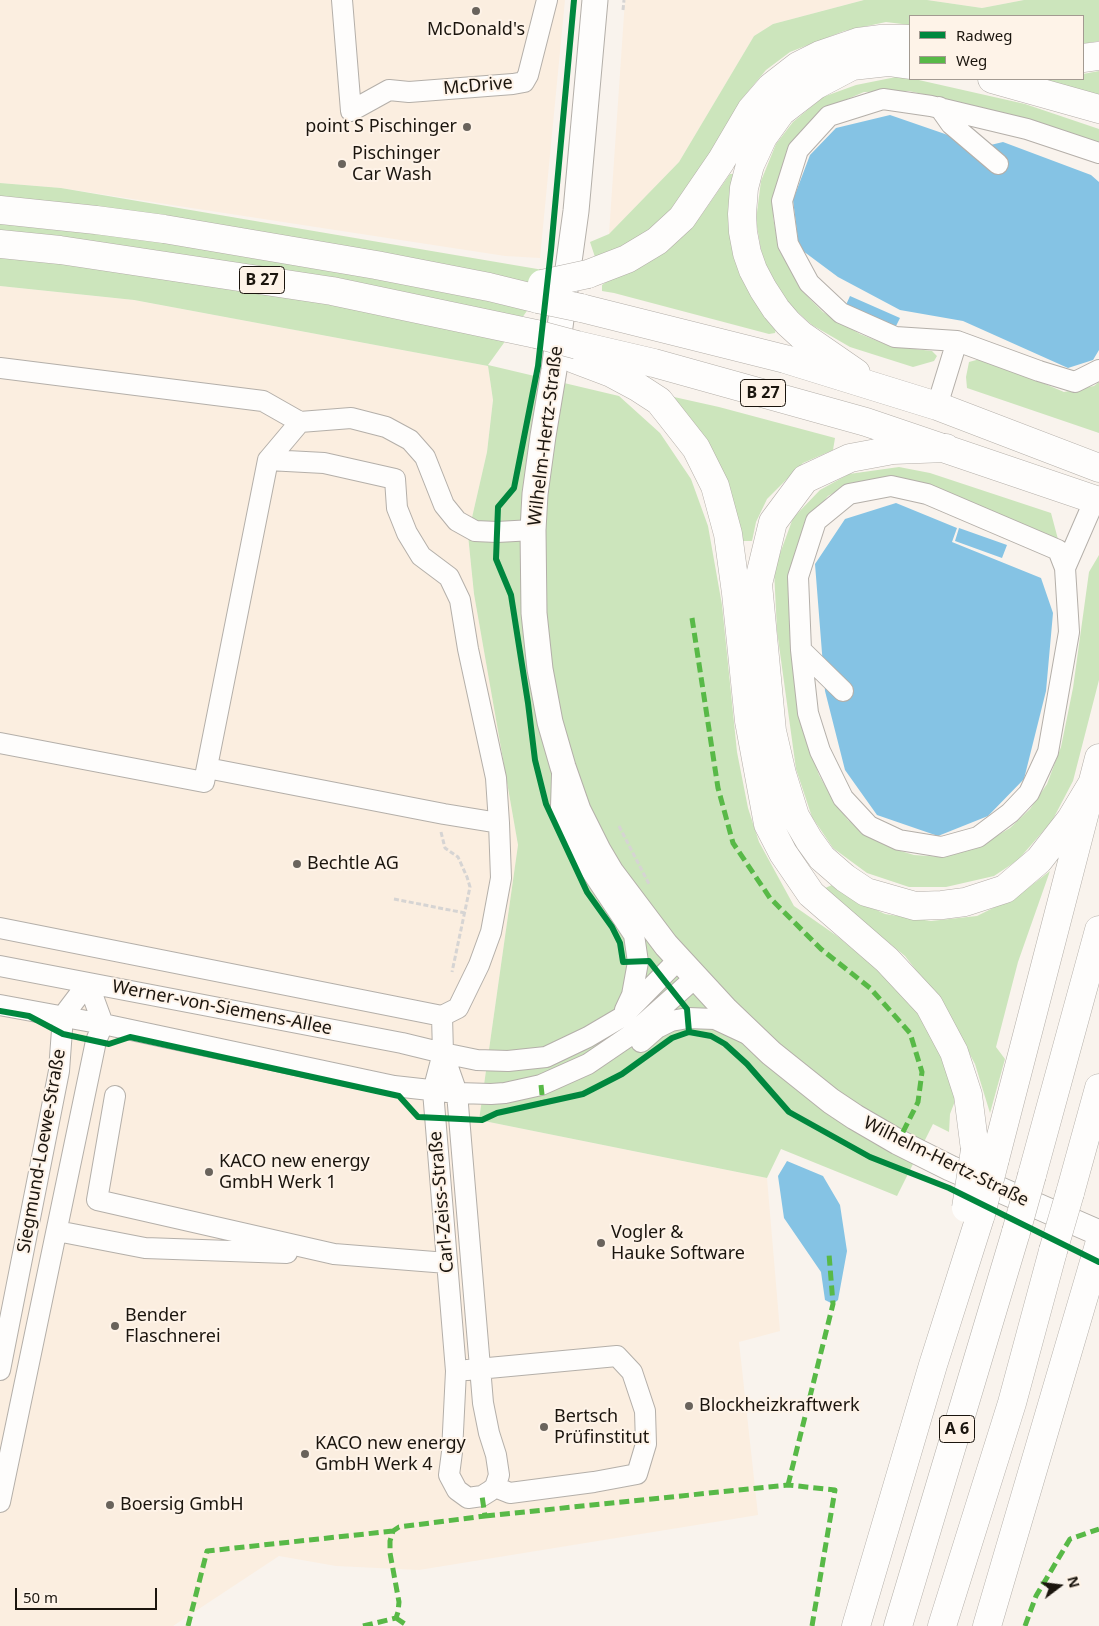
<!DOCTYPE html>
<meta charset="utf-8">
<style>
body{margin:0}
#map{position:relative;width:1099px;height:1626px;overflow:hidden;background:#f9f3ed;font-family:"Noto Sans",sans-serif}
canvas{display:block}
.legend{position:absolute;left:909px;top:15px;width:175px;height:65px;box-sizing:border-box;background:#fef3e8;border:1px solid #a39a91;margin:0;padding:6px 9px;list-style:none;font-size:15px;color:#1b150e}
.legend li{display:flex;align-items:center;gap:10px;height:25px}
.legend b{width:25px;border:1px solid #a39a91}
.north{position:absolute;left:1034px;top:1561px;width:50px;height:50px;-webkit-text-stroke:4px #fef3e8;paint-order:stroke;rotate:75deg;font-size:14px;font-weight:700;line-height:20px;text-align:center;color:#1b150e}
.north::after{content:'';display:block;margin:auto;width:18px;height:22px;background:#1b150e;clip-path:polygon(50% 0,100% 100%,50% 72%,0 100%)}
.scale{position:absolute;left:15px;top:1588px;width:142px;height:22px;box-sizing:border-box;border:2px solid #1b150e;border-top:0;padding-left:6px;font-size:15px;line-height:18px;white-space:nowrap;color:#1b150e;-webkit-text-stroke:4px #fef3e8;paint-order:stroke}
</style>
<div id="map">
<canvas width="1099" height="1626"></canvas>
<ul class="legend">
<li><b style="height:6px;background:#00873e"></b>Radweg</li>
<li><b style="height:6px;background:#58b947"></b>Weg</li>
</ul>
<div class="north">N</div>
<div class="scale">50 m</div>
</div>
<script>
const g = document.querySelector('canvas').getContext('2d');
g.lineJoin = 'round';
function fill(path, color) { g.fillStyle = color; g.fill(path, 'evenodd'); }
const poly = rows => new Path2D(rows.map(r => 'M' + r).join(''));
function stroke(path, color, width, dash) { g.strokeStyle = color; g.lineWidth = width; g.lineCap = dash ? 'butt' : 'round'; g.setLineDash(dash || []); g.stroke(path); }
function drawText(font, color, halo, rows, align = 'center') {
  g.font = font + ' "Noto Sans",sans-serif'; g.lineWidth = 4; g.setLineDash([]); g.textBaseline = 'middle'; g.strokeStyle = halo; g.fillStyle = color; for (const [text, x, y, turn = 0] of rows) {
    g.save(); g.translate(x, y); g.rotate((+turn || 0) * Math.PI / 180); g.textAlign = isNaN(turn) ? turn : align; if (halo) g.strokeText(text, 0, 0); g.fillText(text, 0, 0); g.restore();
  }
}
fill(poly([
 [0,0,565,0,540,258,505,256,61,188,0,183],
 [625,0,864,0,773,24,754,36,679,162,609,234],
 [927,0,1024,0,982,8],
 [0,286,134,300,488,366,493,400,487,452,468,535,474,594,518,845,479,1120,767,1178,780,1331,739,1342,758,1515,419,1570,336,1566,279,1556,173,1626,0,1626]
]), '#fbeee0');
fill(poly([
 [864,0,927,0,982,8,1024,0,1099,0,1099,41,1083,44,1083,16,910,16,910,25,886,22,844,31,790,52,766,70,741,100,710,160,672,214,642,237,597,263,590,242,609,234,679,162,754,36,773,24],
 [1099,71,1099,96,1048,81,1048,79,1083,79,1083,74],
 [901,76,1025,104,1099,129,1099,148,1039,122,972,105,909,91,864,92,836,104,791,148,782,167,775,192,773,217,779,250,790,269,803,292,823,312,860,334,890,346,932,351,937,356,934,361,913,367,850,347,812,325,782,298,764,268,756,220,761,181,776,144,793,122,823,97,856,85],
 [730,174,733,174,754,300,770,324,776,329,775,333,769,334,614,293,602,291,602,285,609,280,655,258,679,240,700,217],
 [0,183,61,188,555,272,488,365,619,396,660,433,691,479,708,526,722,605,737,752,748,808,759,842,794,906,837,936,890,980,919,1015,940,1051,959,1101,955,1101,950,1114,949,1132,933,1124,897,1196,781,1149,767,1178,479,1120,518,845,474,594,468,535,487,452,493,400,488,366,134,300,0,286],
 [980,359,998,364,1064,392,1094,386,1099,382,1099,433,967,388,966,377,969,362],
 [665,395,719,407,835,438,833,450,803,463,767,499,756,522,752,541,743,541],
 [899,467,930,473,1051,513,1059,543,879,480,851,483,828,496,814,513,792,564,788,592,800,722,819,775,833,800,848,820,871,837,894,849,914,855,942,857,978,847,1010,828,1030,809,1047,784,1061,747,1073,688,1089,572,1099,555,1099,680,1073,781,1052,821,1018,860,994,876,946,887,909,887,867,873,833,848,812,817,796,769,777,631,774,570,793,518,820,490,849,474],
 [1050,871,1018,962,996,1047,1005,1059,990,1113,975,1064,944,1006,905,956,823,889,832,885,851,898,885,914,931,921,977,916,1019,895]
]), '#cce5bc');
fill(poly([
 [890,115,945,134,978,148,1003,142,1091,175,1099,182,1099,350,1093,360,1068,368,963,321,900,310,838,277,799,248,793,200,810,155,836,128],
 [850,296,900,318,894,330,845,307],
 [896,503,957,528,952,542,1041,578,1053,613,1046,691,1024,779,988,816,938,836,877,815,845,770,825,691,815,564,845,519],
 [959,528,1007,545,1002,558,955,541],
 [787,1161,823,1176,840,1205,847,1251,838,1300,833,1304,825,1300,821,1272,784,1218,778,1176]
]), '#85c3e4');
const minor = poly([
 [342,0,351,111,389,90,409,92,513,84,524,82,528,75,547,0],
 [939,107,951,124,998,164],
 [1099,153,1027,129,931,106,883,99,829,116,798,150,782,201,788,244,809,283,841,313,895,337,957,341,1039,371,1075,382,1099,370],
 [0,368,263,401,300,422,351,418,386,427,410,440,425,457,444,505,457,521,475,531,497,532,533,530],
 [937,406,957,341],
 [268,460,324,463,395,479,397,508,407,533,421,556,449,577,460,600,468,649,496,778,499,823,501,878,491,932,479,965,458,1008,442,1016],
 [1065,568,1058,550,927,494,891,486,849,494,816,521,798,577,801,650,808,713,820,751,843,798,869,826,899,840,942,847,978,837,1010,813,1029,793,1048,752,1069,632,1065,568,1095,499],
 [801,650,843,691],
 [0,743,204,782,268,460,300,422],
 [207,768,444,814,499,823],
 [562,774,561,807,582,857,634,935,638,962,632,995,625,1010],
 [0,928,442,1016,443,1053,457,1093,483,1403,489,1433,496,1455,499,1475,495,1487,490,1491,482,1496,468,1498,457,1490,449,1475,452,1452,456,1371,433,1091,443,1053],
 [0,966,402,1043,443,1053,477,1060,508,1061,546,1057,588,1037,622,1017,679,959],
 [0,1005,103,1024,394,1086,457,1093,491,1094,505,1093,541,1085,588,1064,632,1034,696,977],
 [641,1042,657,1028,671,1021,688,1018,715,1019,745,1033],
 [115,1096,97,1200,334,1254,447,1263],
 [57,1231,145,1248,287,1253],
 [0,1370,59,1071,63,1016,88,983,103,1024,96,1041,0,1502],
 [467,1370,617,1356,632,1372,645,1411,646,1444,637,1474,594,1482,510,1493,495,1487]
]);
const major = poly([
 [595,0,576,211,554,370,543,436,535,494,533,530,534,613,540,669,550,722,563,767,578,810,598,850,611,872,666,945,725,1009,771,1053,831,1101,855,1117,898,1142,950,1168,1099,1233]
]);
const highway = poly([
 [1083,58,1099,56],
 [992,79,1099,109],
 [0,210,96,220,164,229,376,265,489,287,538,299],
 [0,244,60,250,332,291,536,334],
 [588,274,627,259,657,241,682,218,721,161,751,110,771,87,798,66,820,55,858,42,881,39,910,39],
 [581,308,785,359,937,406,1099,468],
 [577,345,654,363,866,422,1099,501],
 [574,359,611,373,639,388,659,401,696,448,715,486,728,534,736,593,749,721,768,824,783,853,811,894,887,960,929,1005,954,1052,968,1095,975,1150],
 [856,373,801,335,788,323,776,309,763,289,753,270,747,253,743,232,742,214,744,188,750,165,763,137,781,112,816,85,852,66,888,62,910,65],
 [946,448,893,450,850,458,805,479,773,522,758,584,772,731,782,774,795,816,809,840,822,858,845,878,866,892,915,906,942,905,965,902,1005,889,1039,860,1071,819,1092,784],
 [995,1159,1099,758],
 [1032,1175,1099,930],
 [1070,1193,1099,1088],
 [856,1626,933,1365,981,1214],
 [898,1626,1016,1232],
 [942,1626,1012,1403,1053,1251],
 [987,1626,1099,1245]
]);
stroke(minor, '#b4afa9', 22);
stroke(major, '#b4afa9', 27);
stroke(highway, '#b4afa9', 29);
stroke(poly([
 [623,10,624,0],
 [619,826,650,886],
 [441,832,445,848,458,857,467,877,470,887,452,972],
 [394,899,465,913]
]), '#d6d4d3', 3, [5, 2.5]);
stroke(minor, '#fefdfc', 20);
stroke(major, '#fefdfc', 25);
stroke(highway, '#fefdfc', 28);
const highwayBridge = poly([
 [542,284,588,274],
 [538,299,581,308],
 [536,334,577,345],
 [966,1208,975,1150],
 [981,1214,995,1159],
 [1016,1232,1032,1175],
 [1053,1251,1070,1193]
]);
stroke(highwayBridge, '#b4afa9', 29, []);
stroke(highwayBridge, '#fefdfc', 28);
stroke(poly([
 [692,618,718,788,733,843,770,898,821,949,870,988,910,1033,922,1072,918,1102,898,1142],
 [541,1085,543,1104],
 [788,1485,833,1304,829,1254],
 [485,1516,788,1485,835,1490,812,1626],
 [396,1618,408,1626],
 [188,1626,207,1551,393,1531],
 [363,1626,396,1618,398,1612,399,1602,390,1553,390,1541,393,1531,399,1527,485,1516,482,1496],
 [1025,1626,1036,1596,1070,1539,1099,1529]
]), '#58b947', 5, [10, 5]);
stroke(poly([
 [574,0,551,250,538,366,514,488,498,507,496,559,511,595,528,703,535,760,546,804,587,892,612,927,620,943,623,962,649,961,687,1009,689,1032],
 [0,1011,29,1016,63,1034,109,1044,130,1037,399,1096,418,1117,482,1120,497,1113,583,1094,622,1074,672,1038,689,1032,711,1036,725,1044,747,1064,789,1112,870,1157,949,1188,1099,1262]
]), '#00873e', 6);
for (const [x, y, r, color] of [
 [476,11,5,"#69635c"],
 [467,127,5,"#69635c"],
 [342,164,5,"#69635c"],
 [297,864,5,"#69635c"],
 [209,1172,5,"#69635c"],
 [601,1243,5,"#69635c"],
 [115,1326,5,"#69635c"],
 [689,1406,5,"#69635c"],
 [544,1427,5,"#69635c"],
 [305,1454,5,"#69635c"],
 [110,1505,5,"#69635c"]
]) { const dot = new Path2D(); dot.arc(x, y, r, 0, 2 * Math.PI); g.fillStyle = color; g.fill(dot); stroke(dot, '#fef3e8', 2); }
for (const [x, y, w] of [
 [262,280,45],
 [763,393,45],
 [957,1429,35]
]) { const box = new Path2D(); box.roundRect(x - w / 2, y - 13.5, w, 27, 4); g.fillStyle = '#fef3e8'; g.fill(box); stroke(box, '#1b150e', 1); }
drawText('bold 16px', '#1b150e', null, [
 ["B 27",262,280],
 ["B 27",763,393],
 ["A 6",957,1429]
]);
drawText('18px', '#1b150e', '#fef3e8', [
 ["McDonald's",476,30,"center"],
 ["point S Pischinger",457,127,"right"],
 ["Pischinger",352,154],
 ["Car Wash",352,175],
 ["Bechtle AG",307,864],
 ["KACO new energy",219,1162],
 ["GmbH Werk 1",219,1183],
 ["Vogler &",611,1233],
 ["Hauke Software",611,1254],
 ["Bender",125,1316],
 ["Flaschnerei",125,1337],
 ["Blockheizkraftwerk",699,1406],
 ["Bertsch",554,1417],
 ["Prüfinstitut",554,1438],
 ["KACO new energy",315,1444],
 ["GmbH Werk 4",315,1465],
 ["Boersig GmbH",120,1505]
], 'left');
drawText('18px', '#1b150e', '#fef3e8', [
 ["McDrive",478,86,-5],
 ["Wilhelm-Hertz-Straße",546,436,-83],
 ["Werner-von-Siemens-Allee",222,1008,11],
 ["Siegmund-Loewe-Straße",42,1151,-80],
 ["Wilhelm-Hertz-Straße",946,1162,26],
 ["Carl-Zeiss-Straße",442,1202,-95]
]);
</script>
